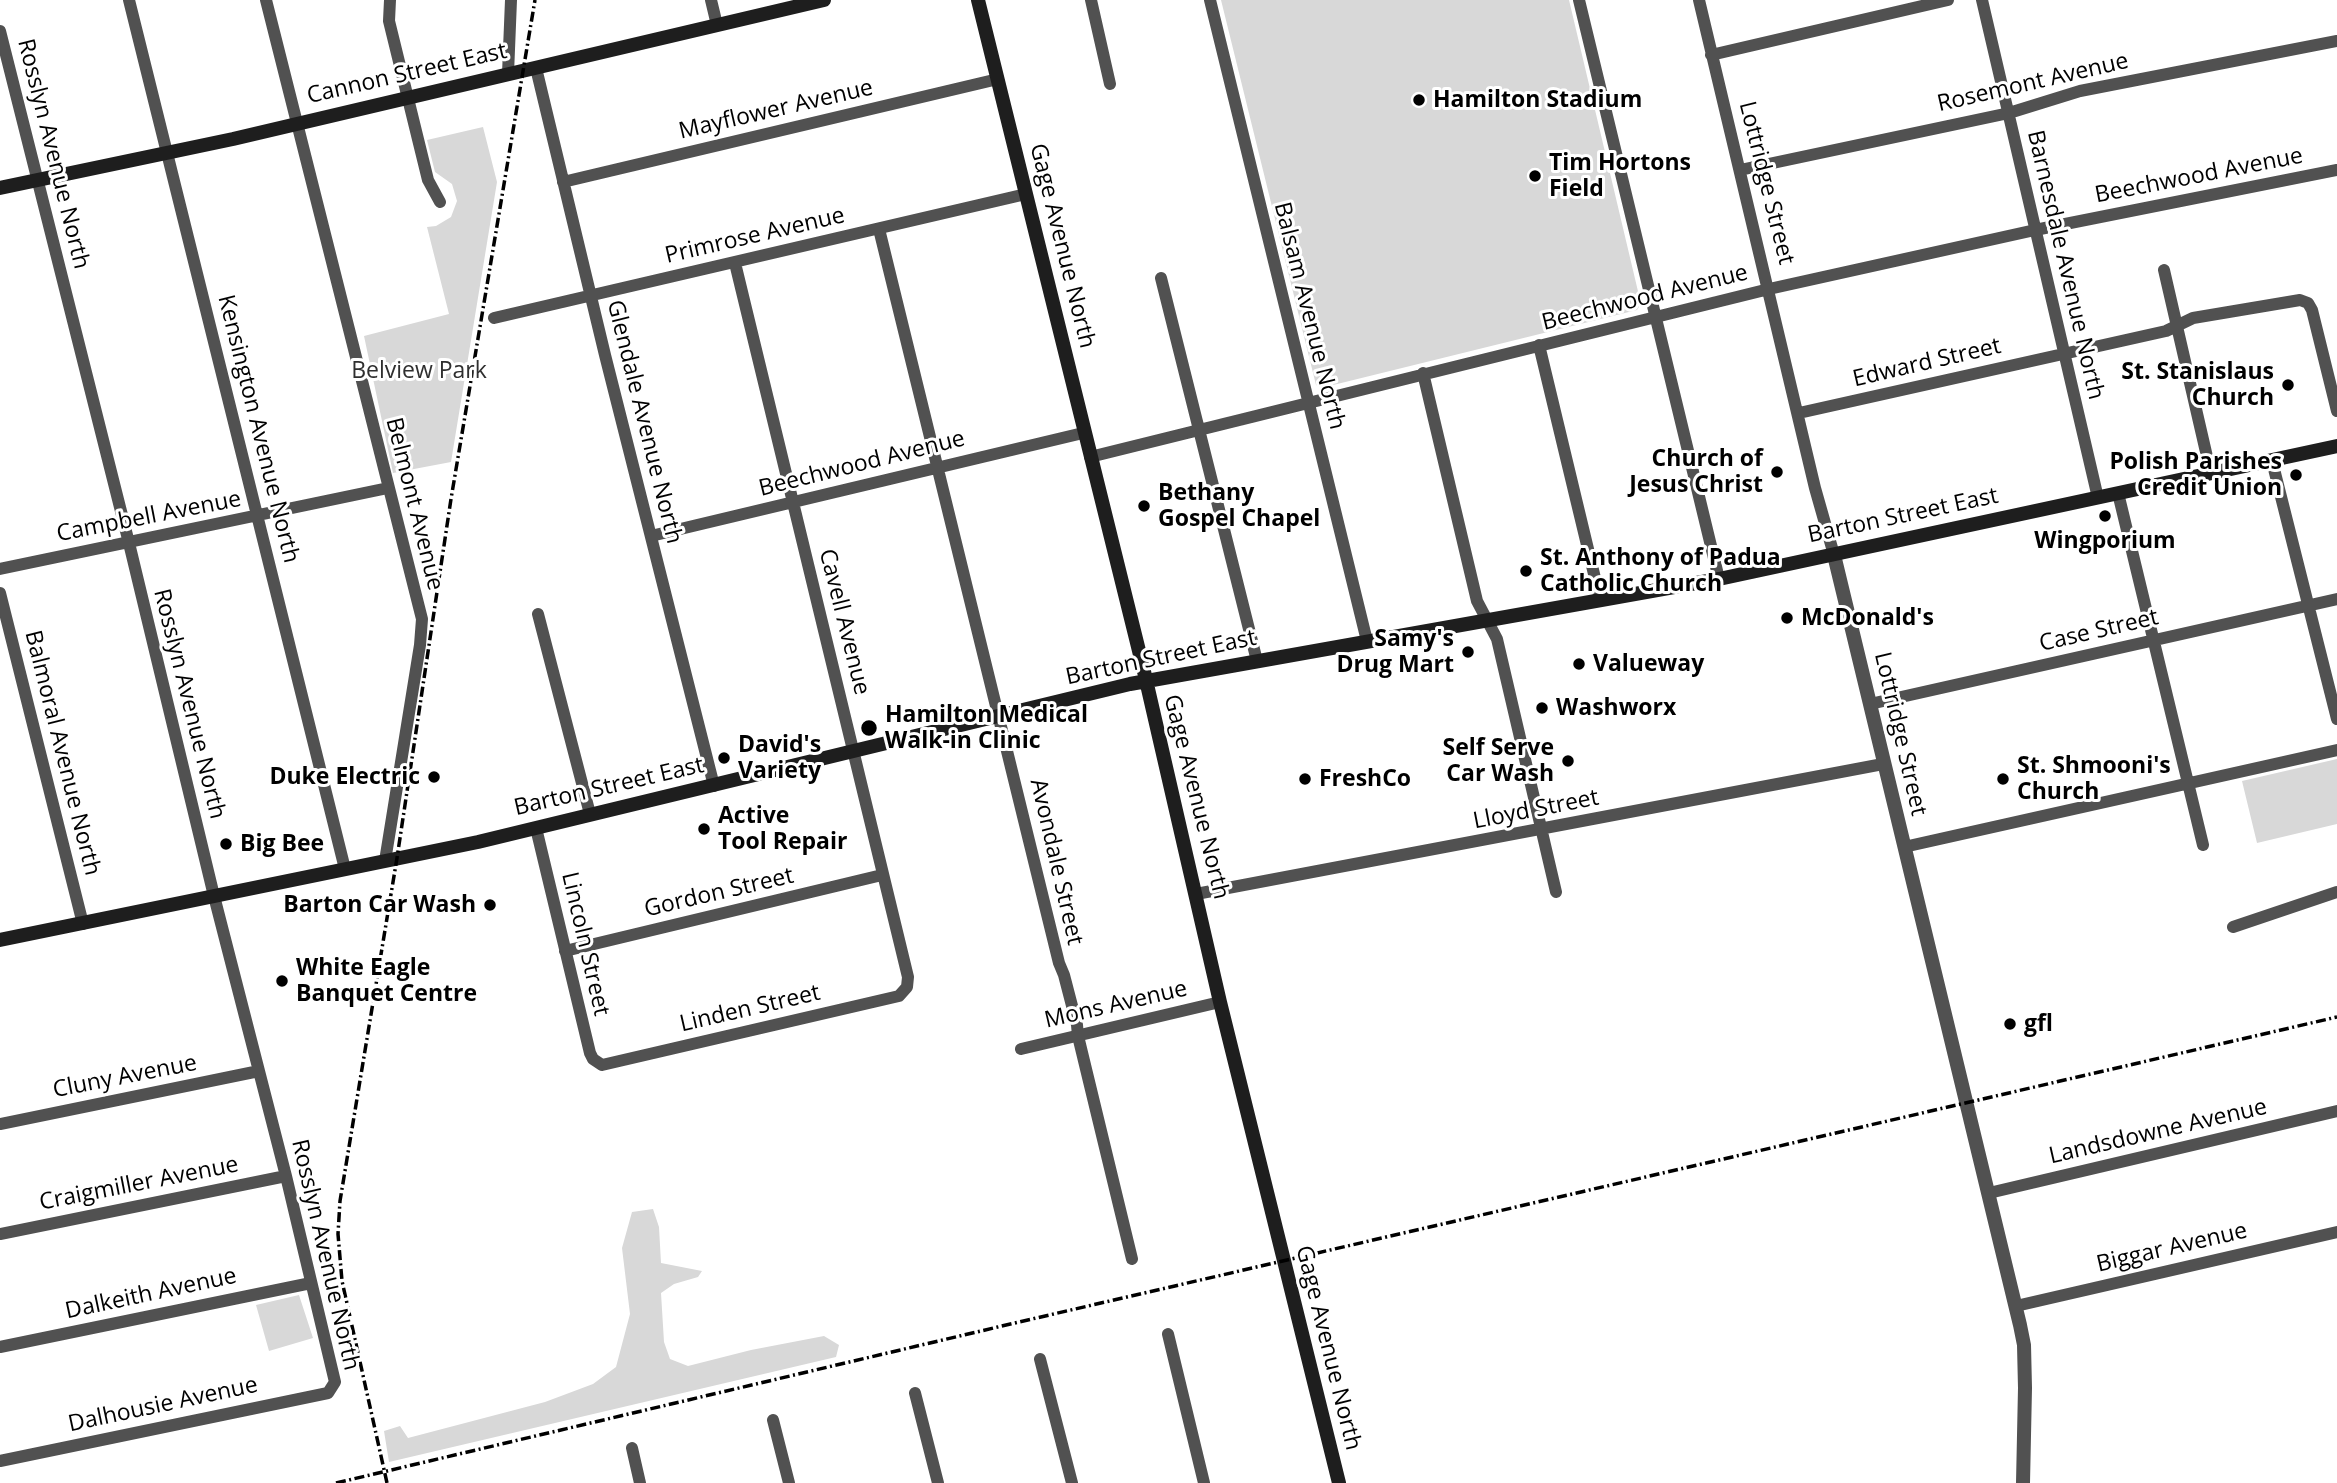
<!DOCTYPE html>
<style>
body{margin:0}
canvas{display:block;background:#fff}
</style>
<canvas width="2337" height="1483"></canvas>
<script>
const g = document.querySelector('canvas').getContext('2d');
g.lineJoin = 'round';
function fill(path, color) { g.fillStyle = color; g.fill(path, 'evenodd'); }
const poly = rows => new Path2D(rows.map(r => 'M' + r).join(''));
function stroke(path, color, width, dash) { g.strokeStyle = color; g.lineWidth = width; g.lineCap = dash ? 'butt' : 'round'; g.setLineDash(dash || []); g.stroke(path); }
function drawText(font, color, halo, rows, align = 'center') {
  g.font = font + ' "Open Sans",sans-serif'; g.lineWidth = 6; g.setLineDash([]); g.textBaseline = 'middle'; g.strokeStyle = halo; g.fillStyle = color; for (const [text, x, y, turn = 0] of rows) {
    g.save(); g.translate(x, y); g.rotate((+turn || 0) * Math.PI / 180); g.textAlign = isNaN(turn) ? turn : align; if (halo) g.strokeText(text, 0, 0); g.fillText(text, 0, 0); g.restore();
  }
}
fill(poly([
 [1221,0,1569,0,1641,304,1637,310,1321,388,1316,385],
 [483,127,497,182,451,462,393,473,364,336,449,314,427,227,436,226,451,217,457,201,452,184,435,172,427,140],
 [2337,759,2337,824,2257,843,2242,781],
 [653,1209,659,1227,661,1263,702,1271,698,1277,674,1284,661,1293,664,1342,670,1359,688,1366,751,1350,824,1336,839,1345,836,1357,389,1462,384,1431,400,1426,408,1438,545,1402,593,1384,616,1367,630,1314,622,1248,632,1212],
 [299,1295,313,1338,269,1351,256,1305]
]), '#d8d8d8');
stroke(poly([
 [129,0,345,869],
 [266,0,422,619,420,645,385,861],
 [390,0,389,21,428,180,440,202],
 [711,0,717,25],
 [1091,0,1110,84],
 [1210,0,1367,641],
 [1579,0,1719,579],
 [1699,0,1815,488,1834,555],
 [1982,0,2098,498],
 [0,31,129,543,214,896,286,1176,335,1382,328,1393,0,1461],
 [1711,55,1948,0],
 [536,68,605,355,714,786],
 [508,74,511,0],
 [1740,170,2009,113,2080,91,2337,41],
 [563,182,998,79],
 [879,229,1059,963,1064,975,1077,1025,1078,1036,1132,1259],
 [2164,270,2211,474],
 [1161,278,1257,661],
 [494,318,1026,194],
 [1539,345,1600,599],
 [1423,373,1477,601,1497,639,1556,892],
 [1799,413,2166,331,2193,318,2300,300,2308,303,2312,310,2337,411],
 [1090,457,1769,289,2035,230,2337,170],
 [2272,461,2337,719],
 [2118,493,2203,845],
 [651,536,1083,433],
 [0,569,388,488],
 [0,593,83,924],
 [538,614,590,814],
 [1870,704,2337,599],
 [536,828,590,1053,593,1059,602,1065,899,996,907,987,908,977,735,263],
 [1904,847,2337,750],
 [1196,894,1883,764],
 [2233,927,2337,892],
 [565,951,882,875],
 [1021,1049,1220,1002],
 [0,1124,259,1071],
 [1989,1193,2337,1111],
 [0,1234,286,1176],
 [2016,1306,2337,1232],
 [1168,1334,1204,1483],
 [0,1347,311,1283],
 [1040,1359,1072,1483],
 [915,1393,938,1483],
 [773,1420,789,1483],
 [632,1448,640,1483]
]), '#515151', 12);
stroke(poly([
 [1834,555,2020,1325,2024,1345,2025,1388,2023,1483]
]), '#515151', 14);
stroke(poly([
 [978,0,1143,667,1220,1002,1339,1483],
 [0,188,233,139,824,0],
 [0,940,478,842,1130,684,1719,579,2337,446]
]), '#1e1e1e', 14);
stroke(poly([
 [336,1483,1019,1322,2337,1017],
 [387,1483,342,1281,338,1234,340,1201,397,858,451,499,535,0]
]), '#000', 3.5, [10, 3.5, 2, 3.5]);
for (const [x, y, r, color] of [
 [1419,100,7,"#000"],
 [1535,176,7,"#000"],
 [2288,385,7,"#000"],
 [1777,472,7,"#000"],
 [2296,475,7,"#000"],
 [1144,506,7,"#000"],
 [2105,516,7,"#000"],
 [1526,571,7,"#000"],
 [1787,618,7,"#000"],
 [1468,652,7,"#000"],
 [1579,664,7,"#000"],
 [1542,708,7,"#000"],
 [869,728,9,"#000"],
 [724,758,7,"#000"],
 [1568,761,7,"#000"],
 [434,777,7,"#000"],
 [1305,779,7,"#000"],
 [2003,779,7,"#000"],
 [704,829,7,"#000"],
 [226,844,7,"#000"],
 [490,905,7,"#000"],
 [282,981,7,"#000"],
 [2010,1024,7,"#000"]
]) { const dot = new Path2D(); dot.arc(x, y, r, 0, 2 * Math.PI); g.fillStyle = color; g.fill(dot); stroke(dot, '#fff', 2.5); }
drawText('23px', '#000', '#fff', [
 ["Cannon Street East",407,74,-13],
 ["Rosemont Avenue",2033,83,-13],
 ["Mayflower Avenue",776,110,-13],
 ["Rosslyn Avenue North",53,154,76],
 ["Beechwood Avenue",2199,176,-11],
 ["Lottridge Street",1766,183,76],
 ["Primrose Avenue",755,236,-13],
 ["Gage Avenue North",1062,246,76],
 ["Barnesdale Avenue North",2065,265,77],
 ["Beechwood Avenue",1645,298,-14],
 ["Balsam Avenue North",1309,316,76],
 ["Edward Street",1927,363,-13],
 ["Glendale Avenue North",644,422,76],
 ["Kensington Avenue North",258,429,76],
 ["Beechwood Avenue",862,464,-14],
 ["Belmont Avenue",414,504,76],
 ["Barton Street East",1903,516,-12],
 ["Campbell Avenue",149,517,-11],
 ["Cavell Avenue",844,622,76],
 ["Case Street",2099,631,-13],
 ["Barton Street East",1161,658,-12],
 ["Rosslyn Avenue North",189,704,76],
 ["Lottridge Street",1900,734,77],
 ["Balmoral Avenue North",62,753,76],
 ["Barton Street East",609,787,-13],
 ["Gage Avenue North",1196,797,76],
 ["Lloyd Street",1536,810,-11],
 ["Avondale Street",1056,862,77],
 ["Gordon Street",719,893,-13],
 ["Lincoln Street",585,944,77],
 ["Mons Avenue",1116,1005,-13],
 ["Linden Street",750,1009,-13],
 ["Cluny Avenue",125,1077,-11],
 ["Landsdowne Avenue",2158,1132,-13],
 ["Craigmiller Avenue",139,1184,-11],
 ["Biggar Avenue",2172,1248,-13],
 ["Rosslyn Avenue North",325,1255,77],
 ["Dalkeith Avenue",151,1294,-12],
 ["Gage Avenue North",1328,1348,76],
 ["Dalhousie Avenue",163,1405,-12]
]);
drawText('bold 23px', '#000', '#fff', [
 ["Hamilton Stadium",1433,100],
 ["Tim Hortons",1549,163],
 ["Field",1549,189],
 ["St. Stanislaus",2274,372,"right"],
 ["Church",2274,398,"right"],
 ["Church of",1763,459,"right"],
 ["Jesus Christ",1763,485,"right"],
 ["Polish Parishes",2282,462,"right"],
 ["Credit Union",2282,488,"right"],
 ["Bethany",1158,493],
 ["Gospel Chapel",1158,519],
 ["Wingporium",2105,541,"center"],
 ["St. Anthony of Padua",1540,558],
 ["Catholic Church",1540,584],
 ["McDonald's",1801,618],
 ["Samy's",1454,639,"right"],
 ["Drug Mart",1454,665,"right"],
 ["Valueway",1593,664],
 ["Washworx",1556,708],
 ["Hamilton Medical",885,715],
 ["Walk-in Clinic",885,741],
 ["David's",738,745],
 ["Variety",738,771],
 ["Self Serve",1554,748,"right"],
 ["Car Wash",1554,774,"right"],
 ["St. Shmooni's",2017,766],
 ["Church",2017,792],
 ["Duke Electric",420,777,"right"],
 ["FreshCo",1319,779],
 ["Active",718,816],
 ["Tool Repair",718,842],
 ["Big Bee",240,844],
 ["Barton Car Wash",476,905,"right"],
 ["White Eagle",296,968],
 ["Banquet Centre",296,994],
 ["gfl",2024,1024]
], 'left');
drawText('23px', '#2f2f2f', '#fff', [
 ["Belview Park",419,371]
]);
</script>
